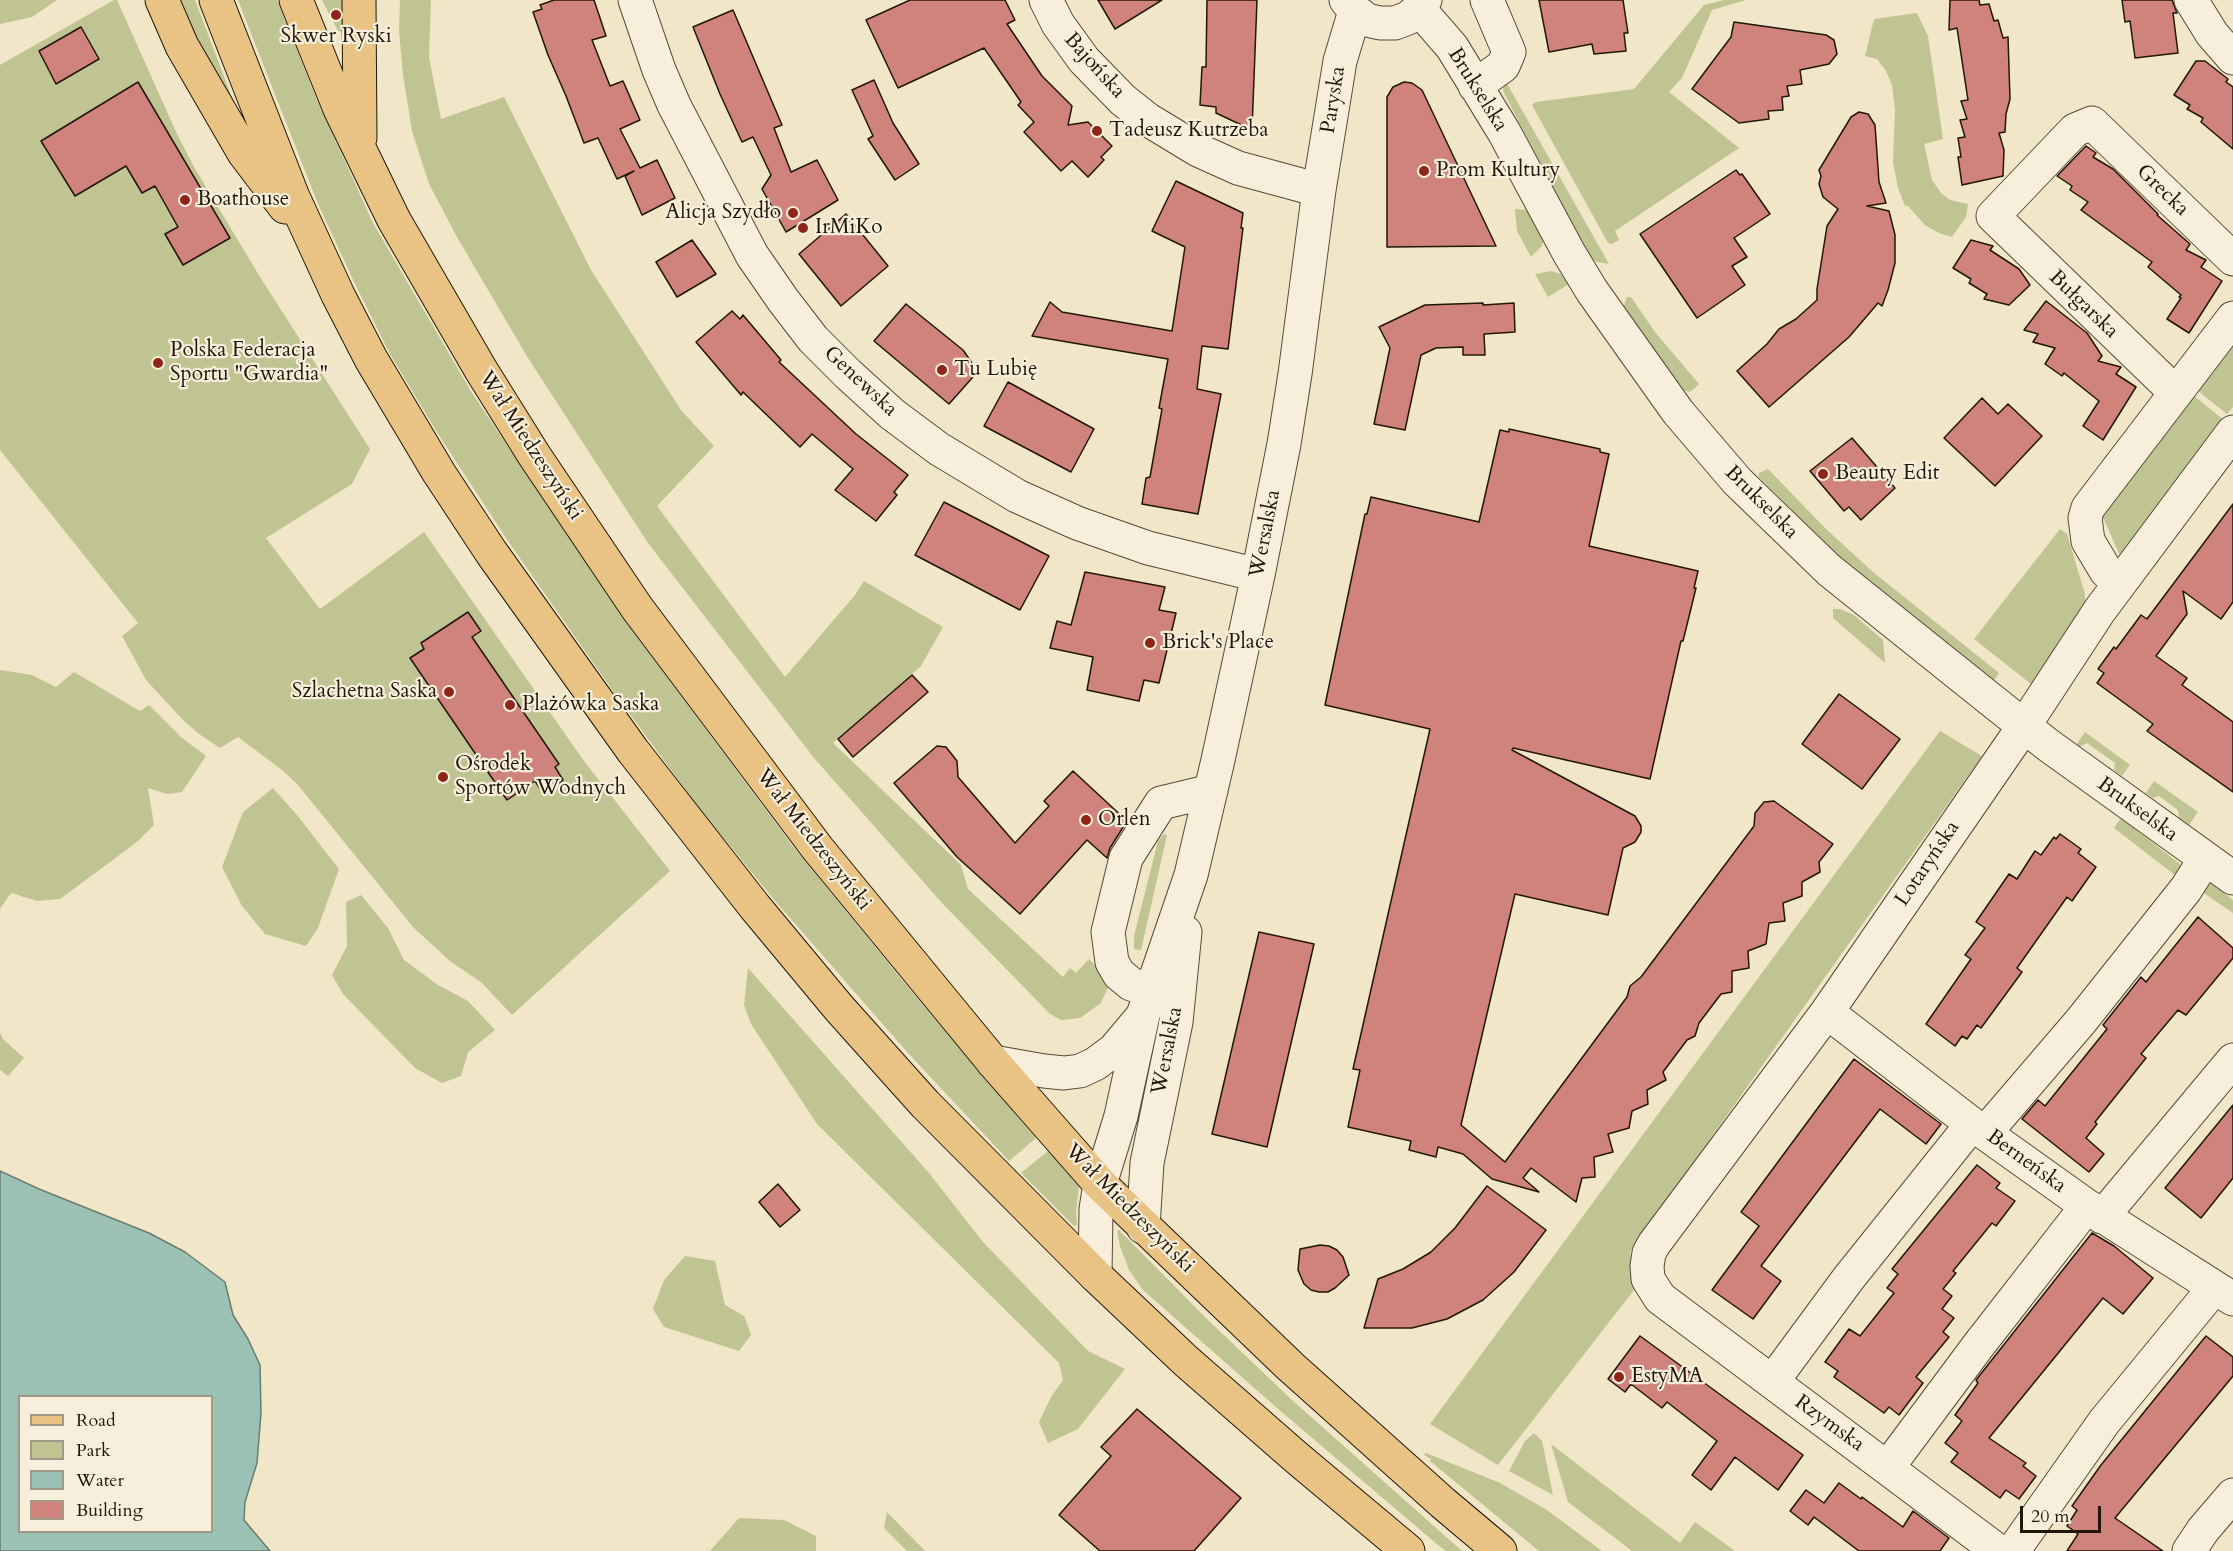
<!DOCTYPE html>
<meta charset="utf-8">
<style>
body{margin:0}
#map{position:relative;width:2233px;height:1551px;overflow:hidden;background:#f2e6c8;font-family:Cardo,serif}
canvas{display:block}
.legend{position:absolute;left:18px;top:1395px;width:195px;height:138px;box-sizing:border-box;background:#f7efdb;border:2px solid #a19886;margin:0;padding:8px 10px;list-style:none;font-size:18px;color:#211607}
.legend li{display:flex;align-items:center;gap:12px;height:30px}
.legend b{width:30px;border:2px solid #a19886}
.scale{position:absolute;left:2020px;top:1506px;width:81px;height:27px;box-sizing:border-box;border:3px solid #211607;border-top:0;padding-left:8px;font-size:18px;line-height:21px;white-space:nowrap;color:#211607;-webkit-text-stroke:4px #f7efdb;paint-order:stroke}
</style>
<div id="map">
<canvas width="2233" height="1551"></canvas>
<ul class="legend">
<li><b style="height:8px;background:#e9c384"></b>Road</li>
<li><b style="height:16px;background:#c0c392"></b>Park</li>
<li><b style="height:16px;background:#9bc0b4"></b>Water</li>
<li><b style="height:16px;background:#d0827c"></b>Building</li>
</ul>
<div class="scale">20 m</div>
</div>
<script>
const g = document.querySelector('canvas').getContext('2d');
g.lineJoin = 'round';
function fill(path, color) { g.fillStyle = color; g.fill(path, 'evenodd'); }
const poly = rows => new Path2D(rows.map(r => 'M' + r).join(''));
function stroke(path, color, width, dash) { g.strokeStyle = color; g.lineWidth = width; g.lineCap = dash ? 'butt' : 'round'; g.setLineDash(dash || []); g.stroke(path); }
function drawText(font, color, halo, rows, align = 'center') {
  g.font = font + ' Cardo,serif'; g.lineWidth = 4.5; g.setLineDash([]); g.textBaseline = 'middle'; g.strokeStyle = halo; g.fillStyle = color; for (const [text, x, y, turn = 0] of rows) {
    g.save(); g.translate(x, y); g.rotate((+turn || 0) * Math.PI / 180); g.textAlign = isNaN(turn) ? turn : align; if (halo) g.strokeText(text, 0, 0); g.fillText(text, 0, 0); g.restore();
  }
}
fill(poly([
 [0,0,57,0,32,17,0,24],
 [114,0,117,0,177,134,194,167,260,277,370,449,352,484,266,538,320,609,424,532,584,761,670,871,512,1015,481,982,451,962,413,927,298,785,282,770,238,737,220,748,199,734,184,721,146,680,122,636,138,623,0,450,0,65],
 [175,0,195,0,236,108,232,104],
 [238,0,277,0,317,100,373,223,472,393,622,617,792,845,907,986,1036,1138,1009,1161,908,1053,776,902,696,804,610,687,510,544,438,434,390,354,356,286,318,204],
 [322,0,343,0,343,32,338,31],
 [400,0,431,0,429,57,441,119,504,97,591,270,681,410,714,446,657,506,785,677,855,595,864,581,943,627,921,666,833,743,961,865,968,889,1063,977,1070,968,1076,973,1089,959,1111,981,1101,1003,1080,1018,1061,1020,1050,1014,942,903,814,758,648,543,528,358,457,237,429,184,412,131,403,75,399,31],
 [1724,0,1746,0,1712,10,1682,78,1669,92,1739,148,1615,231,1619,240,1612,244,1608,243,1532,105,1536,102,1634,89,1704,5],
 [1917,13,1928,36,1943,139,1924,144,1932,180,1941,193,1950,200,1968,204,1966,217,1952,237,1939,233,1925,225,1908,206,1905,206,1898,188,1893,162,1895,110,1892,85,1886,71,1877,59,1865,56,1874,19],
 [1505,80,1609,264,1597,262,1590,259,1588,256,1503,91],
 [1515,209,1529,210,1544,237,1542,246,1531,257,1517,231],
 [1551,271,1564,275,1569,284,1548,297,1535,274],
 [1627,297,1631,297,1655,332,1699,384,1694,389,1689,392,1684,390,1650,346,1623,308],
 [2233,346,2233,407,2227,414,2198,391],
 [2194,396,2224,420,2120,556,2102,515],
 [1768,469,1825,528,1873,572,1999,673,1993,682,1859,576,1759,477,1759,473],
 [2060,529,2067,534,2085,594,2085,604,2038,678,2031,684,1974,639],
 [1833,609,1840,609,1854,615,1883,640,1885,663,1833,618],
 [0,670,32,675,56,687,74,672,140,711,149,705,181,737,206,756,182,792,167,794,148,788,154,825,138,841,110,862,60,899,37,901,11,893,0,909],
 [1940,731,1982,756,1630,1252,1634,1290,1498,1465,1430,1424],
 [2085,732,2130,765,2122,776,2114,770,2115,763,2087,743,2079,747,2076,745],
 [2154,781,2198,812,2189,825,2179,818,2178,810,2159,796,2153,798,2146,793],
 [273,788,297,815,339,869,318,928,306,946,265,934,242,906,222,867,243,812],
 [2121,818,2180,864,2181,869,2176,876,2114,828],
 [1164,834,1167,835,1141,950,1134,949,1134,936,1158,841],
 [2209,881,2233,900,2233,913,2198,889],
 [361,895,388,928,404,960,438,985,468,1001,495,1030,468,1052,461,1076,442,1083,415,1068,343,994,332,975,347,946,346,902],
 [748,968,929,1173,983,1242,1088,1351,1125,1369,1078,1429,1048,1443,1039,1422,1051,1397,1063,1380,1059,1363,817,1124,751,1024,744,1005],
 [0,1033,3,1039,24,1058,8,1076,0,1070],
 [1048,1151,1079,1186,1076,1212,1077,1225,1074,1226,1021,1173],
 [1119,1230,1208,1320,1292,1400,1462,1551,1446,1551,1438,1545,1277,1408,1143,1290,1129,1270,1120,1246,1117,1231],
 [685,1256,715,1261,725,1305,744,1316,751,1335,739,1351,664,1327,653,1309,664,1280],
 [1534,1433,1542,1441,1553,1495,1509,1471,1525,1441],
 [1551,1444,1680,1543,1695,1522,1735,1551,1632,1551,1568,1502],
 [1426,1453,1500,1483,1547,1510,1602,1551,1539,1551,1430,1461,1431,1459,1424,1455],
 [887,1512,925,1551,907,1551,884,1528],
 [739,1518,784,1520,816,1536,816,1551,710,1551]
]), '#c0c392');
const water = poly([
 [0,1171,39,1189,149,1233,185,1252,225,1282,233,1315,248,1339,260,1365,261,1413,257,1463,245,1502,244,1520,270,1551,0,1551,0,1171],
 [20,1396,212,1396,212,1532,20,1532,20,1396]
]);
fill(water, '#9bc0b4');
stroke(water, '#6a7c6f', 1.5);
const building = poly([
 [554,0,594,0,606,36,592,40,610,86,623,81,640,120,620,129,640,168,657,160,675,198,642,215,625,176,634,171,617,179,598,138,584,143,566,96,548,55,533,12,542,9,540,5,554,0],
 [910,0,1005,0,1015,20,1007,24,1042,76,1072,106,1068,125,1088,122,1112,146,1101,157,1104,160,1088,177,1072,161,1061,171,1024,132,1034,122,1018,105,1021,102,984,48,898,88,866,20,910,0],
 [1098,0,1162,0,1115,29,1098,0],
 [1207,0,1257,0,1252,130,1216,113,1216,107,1200,105,1202,67,1206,67,1207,0],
 [1539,0,1623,0,1628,33,1624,33,1626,51,1594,54,1592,44,1549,52,1539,0],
 [1950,0,1979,0,1980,5,1989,4,1994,21,1998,20,2003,38,2008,37,2010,99,2006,114,2005,132,1999,133,2004,150,2003,176,1962,185,1958,157,1961,157,1958,138,1965,137,1960,120,1967,119,1961,101,1968,100,1957,28,1949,30,1950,0],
 [2122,0,2172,0,2177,13,2173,13,2178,53,2135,58,2130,21,2125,22,2122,0],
 [733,10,782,125,774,128,791,172,817,160,838,200,786,232,762,189,771,175,753,137,742,142,720,94,693,27,733,10],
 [1734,22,1826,35,1834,40,1837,54,1829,64,1800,70,1802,84,1787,86,1789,96,1782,97,1783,110,1768,111,1769,119,1739,123,1692,89,1731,37,1734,22],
 [81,27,99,59,56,84,39,51,81,27],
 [2196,61,2205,61,2228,79,2226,82,2233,87,2233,149,2201,122,2203,118,2187,109,2190,105,2174,95,2196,61],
 [874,80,893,123,919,164,895,180,868,139,873,136,852,90,874,80],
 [138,82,230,238,183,265,165,234,178,227,155,186,142,193,126,166,75,196,41,141,138,82],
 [1404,82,1412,83,1422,90,1496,246,1387,247,1387,97,1393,87,1404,82],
 [1859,112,1868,114,1875,125,1879,182,1886,203,1867,206,1889,211,1895,235,1895,263,1888,290,1882,306,1878,303,1849,337,1769,407,1737,371,1767,344,1779,329,1796,319,1817,300,1817,289,1827,226,1838,209,1823,197,1819,184,1821,176,1819,170,1851,117,1859,112],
 [2086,146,2096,153,2093,157,2113,169,2158,214,2157,215,2190,244,2186,250,2206,260,2201,267,2222,281,2189,333,2167,319,2181,298,2179,297,2181,295,2148,267,2152,262,2081,210,2088,202,2070,190,2072,186,2057,176,2086,146],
 [1736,170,1740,175,1742,174,1770,214,1734,238,1747,257,1732,266,1745,285,1697,318,1640,234,1736,170],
 [1176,181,1243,213,1241,228,1243,228,1228,349,1202,346,1197,389,1221,394,1198,514,1142,504,1146,478,1150,477,1162,409,1159,408,1168,359,1032,336,1050,302,1062,312,1172,331,1185,247,1152,231,1176,181],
 [846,214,888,266,841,306,799,254,846,214],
 [692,240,716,274,677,297,656,262,692,240],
 [1971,240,1993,246,1990,250,2019,269,2030,285,2009,305,1984,299,1987,294,1969,283,1971,279,1953,268,1971,240],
 [2046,301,2087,333,2102,356,2098,361,2121,367,2116,374,2136,387,2103,440,2083,426,2099,401,2064,373,2062,376,2045,364,2055,348,2033,342,2038,334,2024,330,2046,301],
 [1483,303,1483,305,1514,303,1515,332,1484,334,1485,355,1463,355,1463,347,1436,348,1421,355,1405,430,1374,424,1390,348,1379,327,1425,305,1483,303],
 [906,304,963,350,972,363,973,377,949,404,874,341,906,304],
 [732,311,740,319,743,315,781,360,779,362,856,434,908,475,894,492,897,495,876,521,835,490,853,469,812,434,800,447,743,392,741,395,696,342,732,311],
 [1008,382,1094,429,1071,472,984,426,1008,382],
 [1982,398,1998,414,2008,404,2042,436,1995,486,1944,438,1982,398],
 [1509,429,1600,449,1600,452,1609,454,1589,546,1698,571,1694,588,1696,588,1683,641,1681,641,1650,779,1513,748,1512,750,1635,816,1641,826,1641,832,1635,842,1623,848,1608,915,1515,894,1461,1125,1505,1162,1627,997,1630,986,1641,977,1754,826,1755,813,1764,802,1774,801,1833,844,1819,862,1820,872,1802,882,1802,896,1783,903,1785,921,1769,923,1766,944,1748,951,1749,968,1732,971,1732,992,1721,994,1699,1023,1695,1036,1687,1040,1663,1072,1666,1080,1647,1090,1648,1104,1632,1111,1629,1128,1608,1134,1613,1152,1594,1157,1595,1177,1582,1178,1576,1202,1531,1168,1523,1178,1539,1192,1492,1179,1463,1154,1438,1147,1436,1157,1409,1150,1411,1141,1348,1127,1360,1070,1353,1069,1430,729,1325,705,1365,514,1367,514,1371,497,1479,522,1500,430,1509,432,1509,429],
 [1852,438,1895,488,1861,520,1849,507,1844,511,1810,471,1852,438],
 [944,502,1049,556,1020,610,915,555,944,502],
 [2233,504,2233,602,2221,619,2183,591,2187,614,2156,656,2187,678,2182,685,2233,722,2233,792,2147,731,2153,724,2097,683,2104,673,2098,669,2114,647,2116,649,2141,615,2147,619,2233,504],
 [1085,572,1165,587,1159,610,1176,613,1159,683,1144,680,1139,701,1087,690,1093,657,1050,648,1057,621,1071,625,1085,572],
 [468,612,481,631,472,637,559,764,555,767,563,780,543,793,535,781,507,800,410,658,424,649,421,643,468,612],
 [912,675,928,692,853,757,838,739,912,675],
 [1839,694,1900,739,1862,789,1802,744,1839,694],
 [937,746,946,747,957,761,958,777,1015,843,1049,806,1044,801,1073,771,1127,821,1110,848,1107,858,1087,840,1020,914,957,857,894,783,937,746],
 [2060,834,2081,849,2078,853,2096,867,2072,901,2067,897,2017,968,2022,972,1981,1028,1977,1025,1967,1039,1962,1036,1955,1046,1926,1024,1971,959,1965,955,1985,928,1976,922,2009,874,2017,879,2035,851,2041,855,2054,837,2056,839,2060,834],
 [2198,917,2233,948,2233,958,2186,1015,2178,1010,2141,1054,2146,1058,2095,1122,2097,1124,2086,1138,2104,1154,2089,1172,2022,1119,2038,1100,2045,1106,2107,1029,2103,1025,2141,977,2146,982,2198,917],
 [1259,932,1314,944,1267,1147,1212,1134,1259,932],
 [1854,1059,1941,1124,1926,1144,1880,1109,1761,1266,1781,1281,1753,1319,1712,1290,1759,1226,1741,1212,1854,1059],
 [2233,1105,2233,1178,2201,1218,2165,1188,2233,1105],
 [1977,1165,2000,1183,1996,1188,2015,1201,1996,1226,1992,1223,1953,1271,1956,1273,1943,1289,1952,1296,1942,1309,1954,1318,1943,1332,1949,1337,1916,1377,1923,1383,1899,1415,1889,1407,1884,1413,1834,1377,1838,1371,1825,1362,1849,1329,1860,1336,1894,1293,1887,1288,1898,1274,1892,1269,1977,1165],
 [778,1184,800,1210,780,1227,759,1202,778,1184],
 [1487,1186,1546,1230,1514,1272,1483,1300,1447,1319,1412,1328,1364,1328,1378,1279,1403,1269,1431,1252,1455,1228,1487,1186],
 [2092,1233,2114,1246,2153,1278,2123,1314,2103,1298,1989,1438,2026,1463,2023,1466,2036,1476,2019,1499,2006,1490,2000,1498,1951,1462,1958,1453,1945,1443,1962,1421,1955,1415,1978,1383,1976,1380,2092,1233],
 [1320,1245,1329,1246,1337,1250,1343,1257,1349,1275,1335,1288,1328,1292,1319,1292,1311,1290,1304,1284,1298,1270,1300,1249,1320,1245],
 [1640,1336,1803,1455,1778,1490,1735,1457,1711,1490,1692,1475,1717,1441,1667,1402,1662,1408,1631,1384,1625,1392,1608,1379,1640,1336],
 [2206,1336,2233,1357,2233,1376,2115,1518,2163,1551,2067,1551,2078,1534,2067,1526,2077,1510,2072,1506,2101,1465,2206,1336],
 [1137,1409,1241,1498,1194,1551,1100,1551,1059,1515,1111,1456,1101,1447,1137,1409],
 [1839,1483,1861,1499,1862,1497,1903,1527,1913,1511,1949,1538,1940,1551,1859,1551,1814,1517,1808,1525,1790,1511,1806,1490,1824,1503,1839,1483]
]);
fill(building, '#d0827c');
stroke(building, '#211607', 1.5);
const minor = poly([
 [635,0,659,70,674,105,752,255,783,300,813,339,848,374,892,414,939,449,1017,496,1077,523,1148,548,1258,575],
 [1046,0,1058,24,1084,60,1123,100,1147,119,1198,150,1238,168,1319,190],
 [1346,0,1355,11,1367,20,1380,23,1395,23,1408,18,1419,9,1425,0],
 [2191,0,2212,34,2233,58],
 [1419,9,1452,47,1504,132,1569,253,1592,291,1678,412,1737,481,1829,570,1990,699,2048,745,2233,878],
 [1475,86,1503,66,1509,52,1487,0],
 [2175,392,1993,216,2075,130,2092,123,2233,259],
 [2119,584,2106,571,2088,541,2085,518,2088,508,2233,318],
 [1172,987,1152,991,1131,984,1119,974,1112,962,1108,932,1126,858,1161,803,1211,791],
 [1827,1012,1972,1124,2087,1206,2233,1299],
 [993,1062,1044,1071,1064,1073,1080,1071,1095,1064,1114,1050,1140,1019],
 [1985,1133,2081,1021,2186,889,2205,859],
 [2102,1217,2233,1060],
 [1143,1227,1147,1163,1176,1022,1185,932],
 [1095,1275,1096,1209,1100,1184,1121,1116,1143,1015,1191,875,1218,760,1258,575,1284,444,1295,374,1319,190,1340,61,1355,11],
 [1772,1382,1848,1279,1972,1124],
 [1888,1467,1978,1346,2087,1206],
 [1998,1551,1660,1298,1648,1279,1647,1266,1649,1253,1654,1244,1827,1012,2024,726,2100,610,2233,432],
 [2013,1551,2104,1422,2214,1288],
 [2189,1551,2203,1530,2233,1495]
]);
const major = poly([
 [162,0,182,46,244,153,285,207],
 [216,0,293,197,338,295,371,359,439,473,491,552,633,751,755,907,839,1008,925,1104,1095,1275,1186,1361,1297,1458,1408,1551],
 [296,0,340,109,394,220,481,370,534,455,637,608,818,849,993,1062,1100,1184,1291,1367,1443,1503,1500,1551],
 [359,0,360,138]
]);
stroke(minor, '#554a37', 35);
stroke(major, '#211607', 35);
stroke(minor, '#f7efdb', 33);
stroke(major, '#e9c384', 33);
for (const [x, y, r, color] of [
 [336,15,6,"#8f2418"],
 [1097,131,6,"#8f2418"],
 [1424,171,6,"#8f2418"],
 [185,200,6,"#8f2418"],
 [793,213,6,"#8f2418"],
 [803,228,6,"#8f2418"],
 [158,363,6,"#8f2418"],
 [942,370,6,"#8f2418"],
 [1823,474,6,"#8f2418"],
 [1150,643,6,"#8f2418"],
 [449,692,6,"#8f2418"],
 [510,705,6,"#8f2418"],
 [443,777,6,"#8f2418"],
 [1086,820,6,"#8f2418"],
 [1619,1377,6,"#8f2418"]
]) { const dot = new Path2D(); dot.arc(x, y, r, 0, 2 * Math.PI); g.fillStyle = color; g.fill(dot); stroke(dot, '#f7efdb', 2); }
drawText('21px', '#211607', '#f7efdb', [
 ["Skwer Ryski",336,37,"center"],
 ["Tadeusz Kutrzeba",1109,131],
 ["Prom Kultury",1436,171],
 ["Boathouse",197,200],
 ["Alicja Szydło",781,213,"right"],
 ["IrMiKo",815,228],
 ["Polska Federacja",170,351],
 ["Sportu \"Gwardia\"",170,375],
 ["Tu Lubię",954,370],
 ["Beauty Edit",1835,474],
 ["Brick's Place",1162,643],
 ["Szlachetna Saska",437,692,"right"],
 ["Plażówka Saska",522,705],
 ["Ośrodek",455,765],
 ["Sportów Wodnych",455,789],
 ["Orlen",1098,820],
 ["EstyMA",1631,1377]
], 'left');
drawText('21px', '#211607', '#f7efdb', [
 ["Bajońska",1094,66,48],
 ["Brukselska",1477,90,58],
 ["Paryska",1334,100,-81],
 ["Grecka",2162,191,44],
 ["Bułgarska",2083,305,44],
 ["Genewska",860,382,43],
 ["Wał Miedzeszyński",530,446,57],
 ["Brukselska",1761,503,45],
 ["Wersalska",1266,534,-79],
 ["Brukselska",2137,810,36],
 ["Wał Miedzeszyński",813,840,52],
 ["Lotaryńska",1928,864,-56],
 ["Wersalska",1168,1051,-79],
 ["Berneńska",2026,1162,36],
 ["Wał Miedzeszyński",1129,1209,45],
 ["Rzymska",1829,1424,36]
]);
</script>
